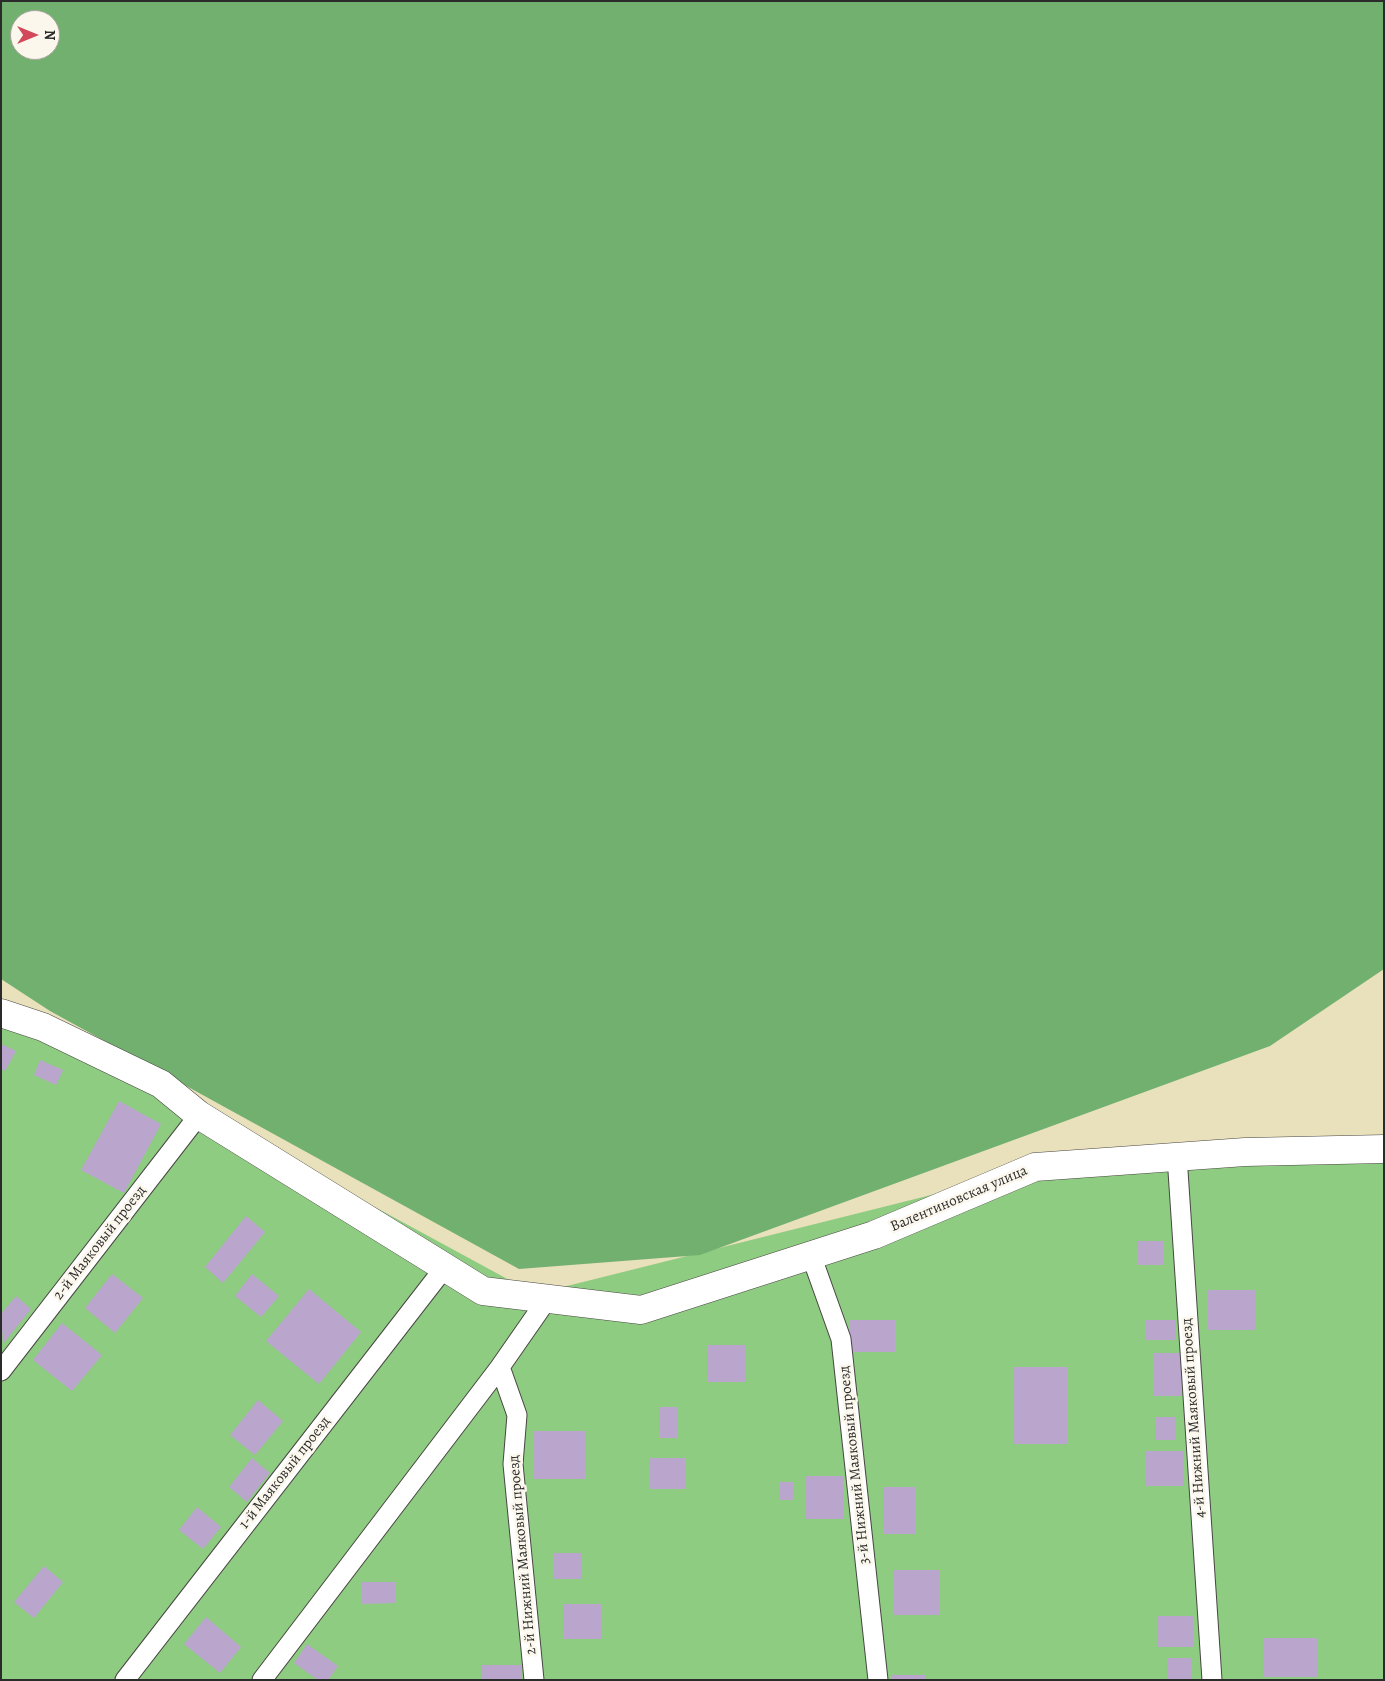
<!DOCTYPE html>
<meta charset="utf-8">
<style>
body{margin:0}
#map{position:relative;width:1385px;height:1681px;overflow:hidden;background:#e9e0bc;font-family:Alegreya,serif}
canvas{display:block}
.frame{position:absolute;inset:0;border:2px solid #2b2b2b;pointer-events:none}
.north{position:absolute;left:10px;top:10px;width:50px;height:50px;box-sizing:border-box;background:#fbf7ec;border:1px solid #a8a59f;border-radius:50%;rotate:90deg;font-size:14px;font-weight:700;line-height:20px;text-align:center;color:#2b2b2b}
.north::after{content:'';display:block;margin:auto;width:18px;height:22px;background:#d1495b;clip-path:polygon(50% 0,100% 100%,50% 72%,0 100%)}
</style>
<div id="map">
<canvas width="1385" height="1681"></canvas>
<div class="frame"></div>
<div class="north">N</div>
</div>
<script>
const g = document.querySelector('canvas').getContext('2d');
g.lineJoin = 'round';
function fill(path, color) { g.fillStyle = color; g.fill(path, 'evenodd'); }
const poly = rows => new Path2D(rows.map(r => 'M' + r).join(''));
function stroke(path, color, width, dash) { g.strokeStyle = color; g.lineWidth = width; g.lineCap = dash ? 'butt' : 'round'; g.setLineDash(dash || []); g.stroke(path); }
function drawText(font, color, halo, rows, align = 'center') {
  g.font = font + ' Alegreya,serif'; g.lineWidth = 5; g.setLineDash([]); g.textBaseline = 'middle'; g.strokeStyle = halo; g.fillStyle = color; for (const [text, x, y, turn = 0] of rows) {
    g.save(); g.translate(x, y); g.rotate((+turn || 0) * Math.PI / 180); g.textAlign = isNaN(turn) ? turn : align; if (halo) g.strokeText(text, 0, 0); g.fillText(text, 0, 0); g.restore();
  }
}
fill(poly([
 [1,1004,535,1294,1047,1166,1384,1141,1384,1680,1,1680]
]), '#8ecc82');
fill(poly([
 [1,1,1384,1,1384,969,1270,1046,700,1255,519,1269,50,1011,1,979],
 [20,20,50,20,50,50,20,50]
]), '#72b070');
fill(poly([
 [1,1044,16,1051,5,1071,1,1069],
 [40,1060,63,1070,56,1085,34,1075],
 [119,1101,161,1124,124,1193,81,1170],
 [246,1216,265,1232,223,1283,205,1267],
 [1137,1241,1163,1241,1163,1265,1137,1265],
 [112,1274,143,1298,115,1333,85,1308],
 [252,1274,279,1296,261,1317,235,1296],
 [309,1289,361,1332,319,1384,266,1341],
 [1208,1290,1256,1290,1256,1330,1208,1330],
 [16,1296,31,1309,3,1344,1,1314],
 [850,1320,895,1320,895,1352,850,1352],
 [1146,1320,1176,1320,1176,1340,1146,1340],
 [62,1323,102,1355,72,1391,33,1360],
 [707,1345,746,1345,746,1382,707,1382],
 [1154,1353,1181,1353,1181,1396,1154,1396],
 [1013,1367,1068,1367,1068,1444,1013,1444],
 [258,1400,283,1421,255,1455,230,1435],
 [659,1407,677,1407,677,1438,659,1438],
 [1155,1417,1176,1417,1176,1440,1155,1440],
 [534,1431,585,1431,585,1479,534,1479],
 [1145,1451,1184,1451,1184,1486,1145,1486],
 [252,1458,270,1473,247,1502,229,1487],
 [649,1458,686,1458,686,1489,649,1489],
 [805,1476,843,1476,843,1519,805,1519],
 [779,1482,793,1482,793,1500,779,1500],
 [883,1487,915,1487,915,1534,883,1534],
 [197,1507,221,1527,203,1549,179,1530],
 [554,1553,582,1553,582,1579,554,1579],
 [44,1566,63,1582,34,1618,14,1602],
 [894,1570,940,1570,940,1615,894,1615],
 [361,1582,395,1582,396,1603,362,1604],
 [563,1604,602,1604,602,1639,563,1639],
 [1157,1616,1193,1616,1193,1647,1157,1647],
 [206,1617,241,1647,220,1673,184,1644],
 [1263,1638,1317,1638,1317,1677,1263,1677],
 [307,1644,338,1666,328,1680,318,1680,294,1663],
 [1167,1658,1191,1658,1191,1680,1167,1680],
 [481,1665,522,1665,522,1680,481,1680],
 [892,1675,926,1675,926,1680,892,1680]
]), '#baa5cc');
const service = poly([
 [1177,1156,1212,1680],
 [811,1255,841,1339,878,1680],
 [1,1371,199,1115],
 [125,1680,445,1267],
 [262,1680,500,1367],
 [534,1680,513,1464,517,1415,500,1367,548,1298]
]);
const minor = poly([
 [1,1013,43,1027,161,1084,199,1115,483,1291,641,1310,874,1235,1035,1167,1245,1152,1384,1149]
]);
stroke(service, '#484641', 21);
stroke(minor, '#484641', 29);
stroke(service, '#fff', 19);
stroke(minor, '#fff', 28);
drawText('15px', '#2b2b2b', '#fbf7ec', [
 ["Валентиновская улица",959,1199,-23],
 ["2-й Маяковый проезд",100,1243,-52],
 ["4-й Нижний Маяковый проезд",1194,1418,-94],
 ["3-й Нижний Маяковый проезд",855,1465,-96],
 ["1-й Маяковый проезд",285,1473,-52],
 ["2-й Нижний Маяковый проезд",523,1555,-95]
]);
</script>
